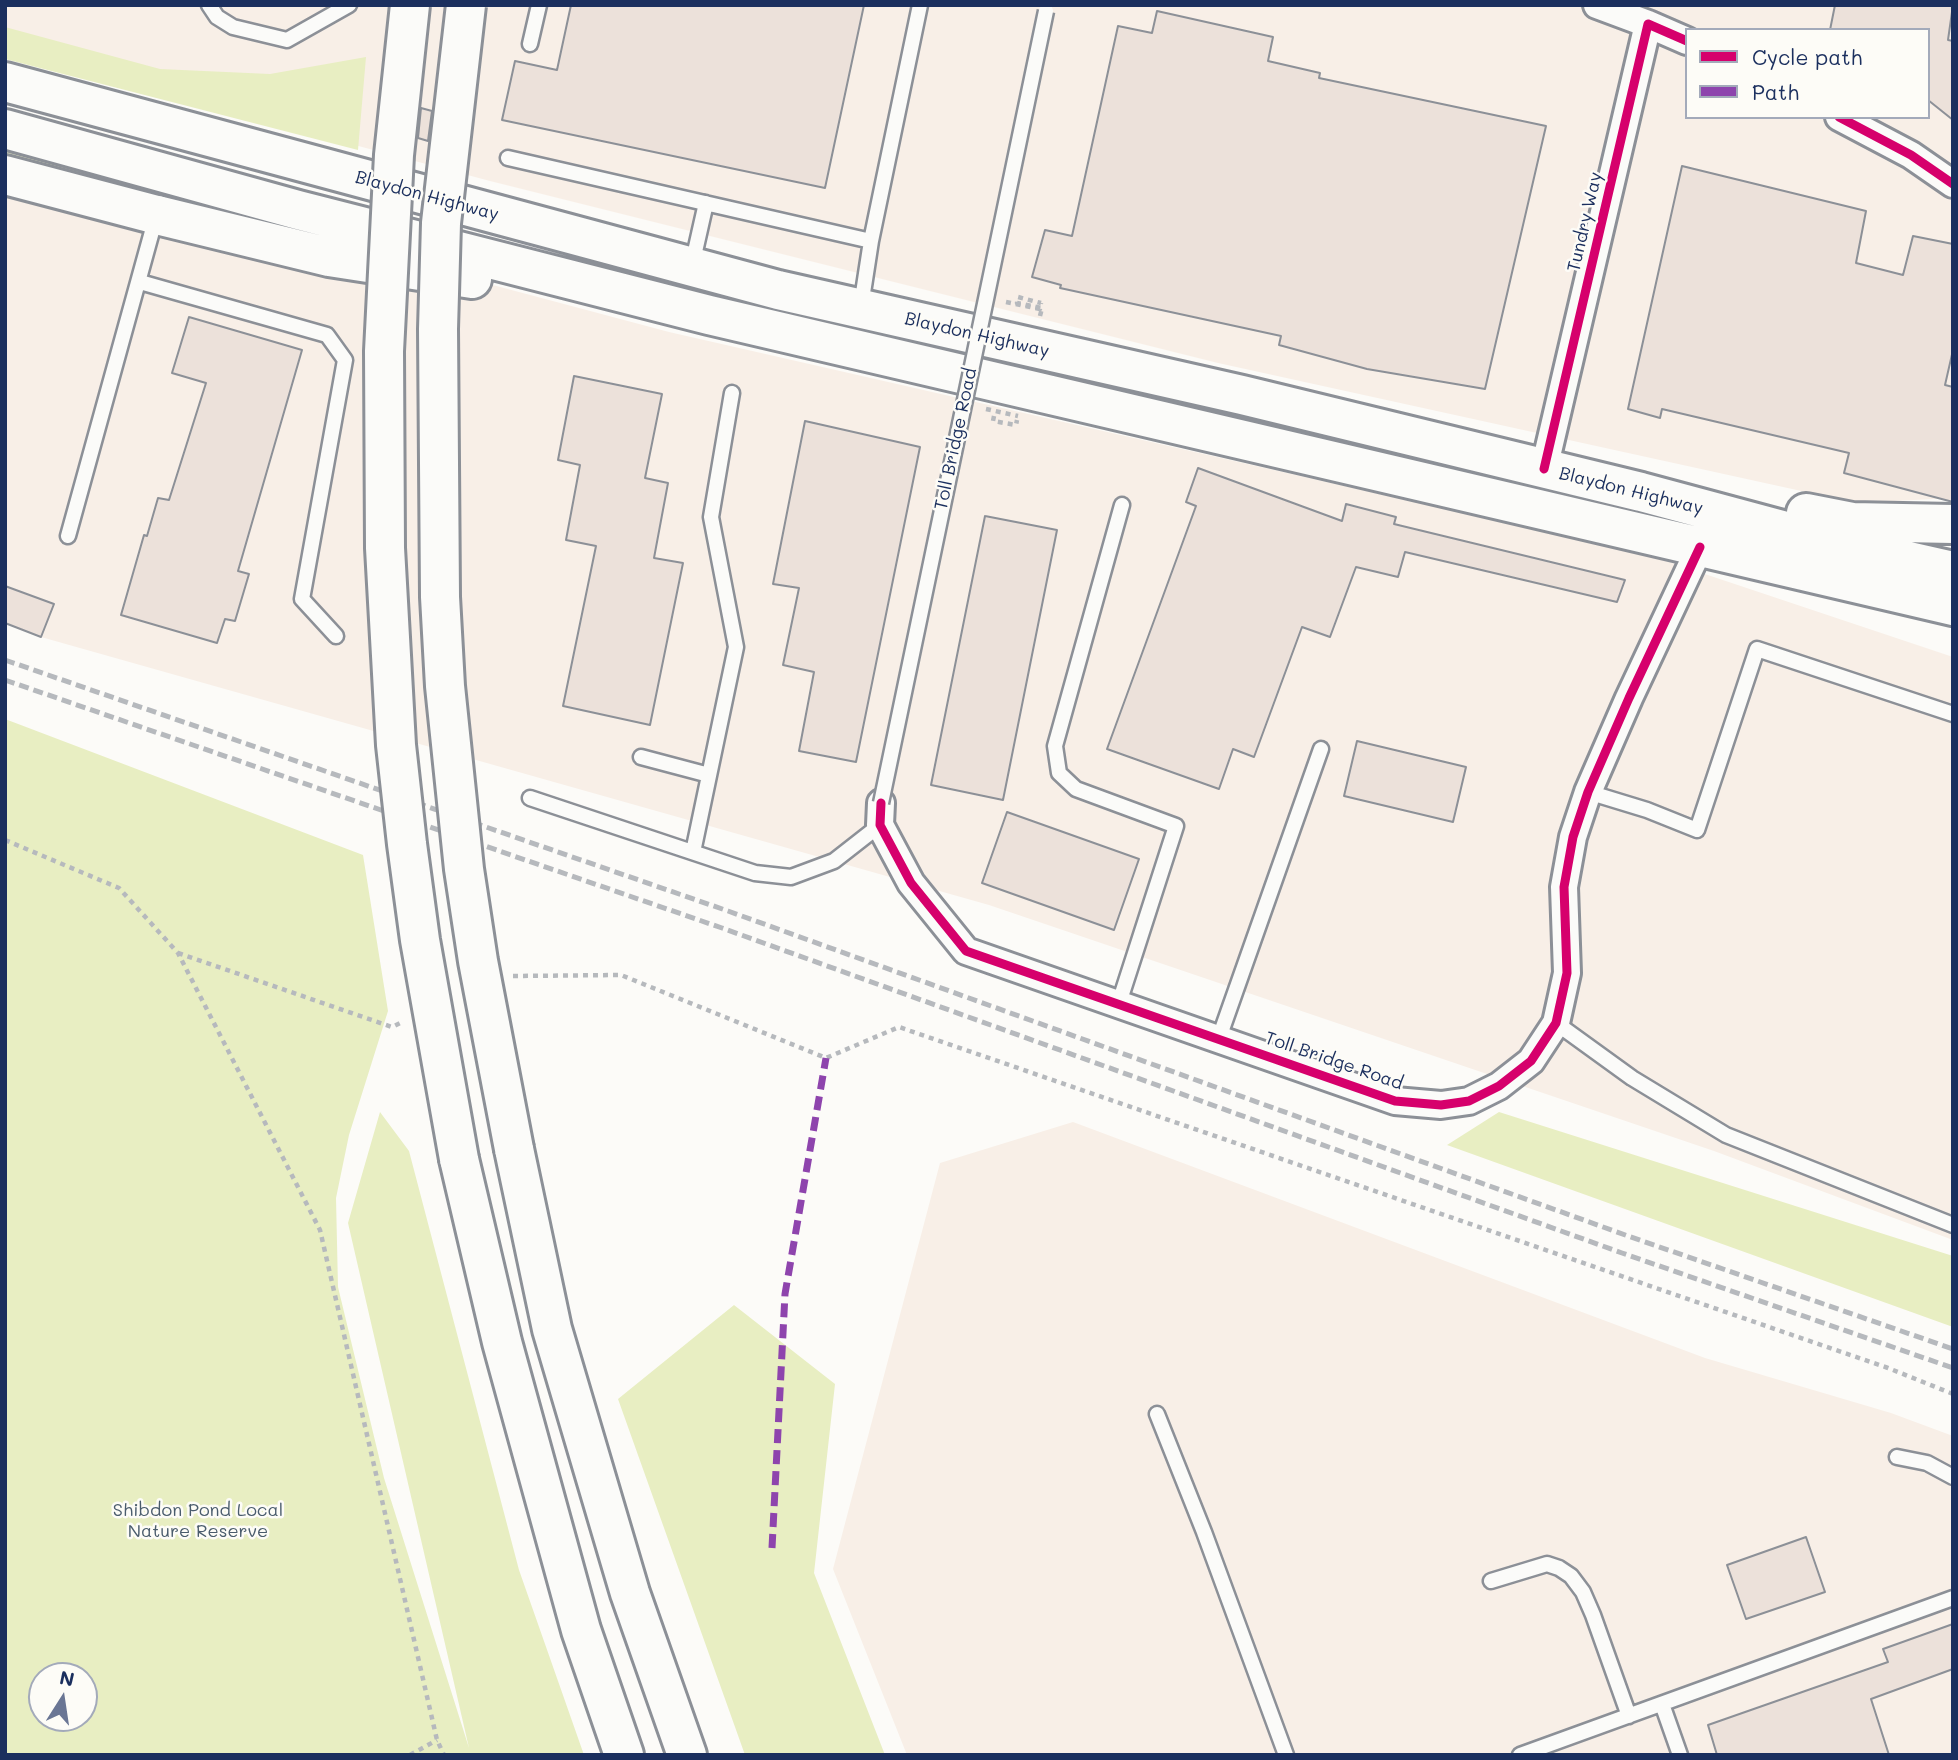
<!DOCTYPE html>
<style>
body{margin:0}
#map{position:relative;width:1958px;height:1760px;overflow:hidden;background:#fcfbf8;font-family:Mali,sans-serif}
canvas{display:block}
.frame{position:absolute;inset:0;border:7px solid #1b2f5e;pointer-events:none}
.legend{position:absolute;left:1685px;top:28px;width:245px;height:91px;box-sizing:border-box;background:#fdfcf7;border:2px solid #a3aaba;margin:0;padding:9px 12px;list-style:none;font-size:21px;color:#1b2f5e}
.legend li{display:flex;align-items:center;gap:14px;height:35px}
.legend b{width:35px;border:2px solid #a3aaba}
.north{position:absolute;left:28px;top:1662px;width:70px;height:70px;box-sizing:border-box;background:#fdfcf7;border:2px solid #a3aaba;border-radius:50%;rotate:12deg;font-size:19px;font-weight:700;line-height:28px;text-align:center;color:#1b2f5e}
.north::after{content:'';display:block;margin:auto;width:24px;height:32px;background:#6a7694;clip-path:polygon(50% 0,100% 100%,50% 72%,0 100%)}
</style>
<div id="map">
<canvas width="1958" height="1760"></canvas>
<div class="frame"></div>
<ul class="legend">
<li><b style="height:9px;background:#d6006c"></b>Cycle path</li>
<li><b style="height:9px;background:#8e44ad"></b>Path</li>
</ul>
<div class="north">N</div>
</div>
<script>
const g = document.querySelector('canvas').getContext('2d');
g.lineJoin = 'round';
function fill(path, color) { g.fillStyle = color; g.fill(path, 'evenodd'); }
const poly = rows => new Path2D(rows.map(r => 'M' + r).join(''));
function stroke(path, color, width, dash) { g.strokeStyle = color; g.lineWidth = width; g.lineCap = dash ? 'butt' : 'round'; g.setLineDash(dash || []); g.stroke(path); }
function drawText(font, color, halo, rows, align = 'center') {
  g.font = font + ' Mali,sans-serif'; g.lineWidth = 5; g.setLineDash([]); g.textBaseline = 'middle'; g.strokeStyle = halo; g.fillStyle = color; for (const [text, x, y, turn = 0] of rows) {
    g.save(); g.translate(x, y); g.rotate((+turn || 0) * Math.PI / 180); g.textAlign = isNaN(turn) ? turn : align; if (halo) g.strokeText(text, 0, 0); g.fillText(text, 0, 0); g.restore();
  }
}
fill(poly([
 [5,5,1953,5,1953,498,1856,503,1218,363,490,181,5,52],
 [1687,30,1928,30,1928,117,1687,117],
 [5,155,669,332,1651,556,1953,657,1953,1240,1714,1151,989,905,41,637,5,623],
 [1073,1122,1705,1358,1891,1413,1953,1436,1953,1755,907,1755,833,1569,940,1163]
]), '#f8efe7');
fill(poly([
 [5,27,160,69,270,74,366,57,358,150,5,59],
 [5,149,147,187,347,248,5,162],
 [5,719,363,855,388,1011,349,1135,336,1198,338,1287,384,1478,469,1748,348,1223,380,1112,409,1151,519,1570,584,1755,5,1755],
 [84,1676,84,1718,42,1718,42,1676],
 [1499,1112,1953,1256,1953,1327,1447,1145],
 [734,1305,835,1384,814,1573,885,1755,745,1755,618,1399]
]), '#e8eec2');
const building = poly([
 [571,5,864,5,825,188,502,120,515,61,557,70,571,5],
 [1835,5,1953,5,1948,40,1953,41,1953,120,1928,100,1928,30,1830,30,1835,5],
 [1157,11,1273,37,1268,61,1320,73,1319,78,1546,126,1485,389,1367,369,1279,345,1281,336,1060,288,1061,285,1032,277,1045,230,1072,236,1118,26,1152,33,1157,11],
 [421,108,432,111,428,141,418,138,421,108],
 [1682,166,1866,211,1856,263,1903,275,1913,236,1953,244,1953,350,1945,385,1953,387,1953,502,1844,473,1849,453,1662,409,1660,418,1628,409,1682,166],
 [189,317,302,350,238,571,249,574,235,621,225,619,217,643,121,615,144,535,147,536,158,498,169,500,206,383,172,373,189,317],
 [574,376,662,394,645,478,668,483,654,558,683,563,650,725,563,706,596,546,566,540,580,465,558,460,574,376],
 [805,421,920,447,856,762,799,751,814,672,783,665,799,588,773,584,805,421],
 [1198,468,1342,521,1346,504,1396,517,1394,524,1625,580,1617,602,1405,552,1398,577,1356,567,1330,637,1302,627,1254,757,1233,749,1219,789,1107,749,1196,506,1186,502,1198,468],
 [985,516,1057,530,1003,800,931,785,985,516],
 [5,586,54,604,41,637,5,623,5,586],
 [1357,741,1466,767,1453,822,1344,796,1357,741],
 [1007,812,1139,859,1114,930,982,883,1007,812],
 [1806,1537,1825,1592,1746,1619,1727,1565,1806,1537],
 [1953,1624,1953,1669,1871,1699,1889,1755,1717,1755,1708,1725,1888,1662,1883,1649,1953,1624]
]);
fill(building, '#ece1da');
stroke(building, '#8c9097', 2);
const service = poly([
 [209,5,217,17,233,27,287,40,349,5],
 [530,44,539,5],
 [508,158,871,241],
 [692,265,706,203],
 [140,282,327,335,345,360,302,599,336,636],
 [861,306,871,241,920,5],
 [68,536,156,217],
 [641,757,709,775],
 [1588,792,1647,810,1697,830,1757,649,1953,714],
 [530,798,755,873,791,877,834,861,880,825],
 [693,852,736,647,711,517,732,393],
 [1119,1003,1176,826,1076,789,1059,773,1055,746,1122,505],
 [1556,1023,1632,1078,1726,1135,1953,1225],
 [1219,1038,1321,749],
 [1157,1414,1204,1532,1286,1755],
 [1897,1457,1927,1463,1953,1477],
 [1491,1581,1547,1564,1559,1568,1571,1576,1583,1592,1593,1615,1629,1716],
 [1662,1704,1680,1755],
 [1520,1755,1953,1598]
]);
const minor = poly([
 [1597,5,1648,24],
 [1839,117,1911,155,1953,184],
 [1544,469,1648,24,1687,41],
 [881,803,880,825,911,883,966,951,1395,1101,1441,1105,1469,1101,1499,1086,1531,1061,1556,1023,1567,973,1564,887,1573,837,1588,792,1629,698,1700,547]
]);
const secondary = poly([
 [5,175,157,215]
]);
const primary = poly([
 [5,82,778,290,1242,395,1641,492,1838,545,1953,571],
 [5,129,298,210,709,315,1953,606],
 [157,215,329,257,472,279],
 [1806,513,1852,522,1953,524]
]);
const trunk = poly([
 [514,1149,552,1329,630,1593,687,1755],
 [459,1159,502,1342,581,1630,624,1755]
]);
stroke(service, '#8c9097', 19);
stroke(minor, '#8c9097', 32);
stroke(secondary, '#8c9097', 44);
stroke(primary, '#8c9097', 44);
stroke(trunk, '#8c9097', 44);
stroke(poly([
 [1040,316,1042,308,1017,303,1018,297,1041,303],
 [994,416,993,421,1016,425,1017,420],
 [5,840,119,888,178,953,320,1230,437,1740,444,1755],
 [178,953,392,1027,402,1022],
 [513,976,621,975,826,1058,899,1027,1888,1368,1953,1394],
 [410,1755,437,1740]
]), '#b6b9bd', 4.5, [5, 5]);
stroke(service, '#fbfbf9', 14);
stroke(minor, '#fbfbf9', 26);
stroke(secondary, '#fbfbf9', 38);
stroke(primary, '#fbfbf9', 38);
stroke(trunk, '#fbfbf9', 38);
stroke(poly([
 [5,660,728,911,1628,1236,1953,1349],
 [5,680,722,928,1622,1253,1953,1368]
]), '#b6b9bd', 5, [10, 5]);
const serviceBridge = poly([
 [881,803,1046,11]
]);
const trunkBridge = poly([
 [410,5,394,155,384,351,385,548,396,745,407,844,420,940,459,1159],
 [466,5,441,223,438,329,440,597,445,686,464,869,478,961,514,1149]
]);
stroke(serviceBridge, '#8c9097', 19, []);
stroke(trunkBridge, '#8c9097', 44, []);
stroke(poly([
 [1006,302,1040,309,1041,303],
 [986,409,1018,416]
]), '#b6b9bd', 4.5, [5, 5]);
stroke(serviceBridge, '#fbfbf9', 14);
stroke(trunkBridge, '#fbfbf9', 38);
stroke(poly([
 [772,1548,785,1294,826,1058]
]), '#8e44ad', 7, [14, 7]);
stroke(poly([
 [1839,117,1911,155,1953,184],
 [1544,469,1648,24,1687,41],
 [881,803,880,825,911,883,966,951,1395,1101,1441,1105,1469,1101,1499,1086,1531,1061,1556,1023,1567,973,1564,887,1573,837,1588,792,1629,698,1700,547]
]), '#d6006c', 9);
drawText('18px', '#1b2f5e', '#fdfcf7', [
 ["Blaydon Highway",427,196,15],
 ["Tundry Way",1585,222,-77],
 ["Blaydon Highway",977,335,13],
 ["Toll Bridge Road",956,439,-78],
 ["Blaydon Highway",1631,491,14],
 ["Toll Bridge Road",1334,1061,19]
]);
drawText('18px', '#4a5c6c', '#fdfcf7', [
 ["Shibdon Pond Local",198,1510],
 ["Nature Reserve",198,1531]
]);
</script>
